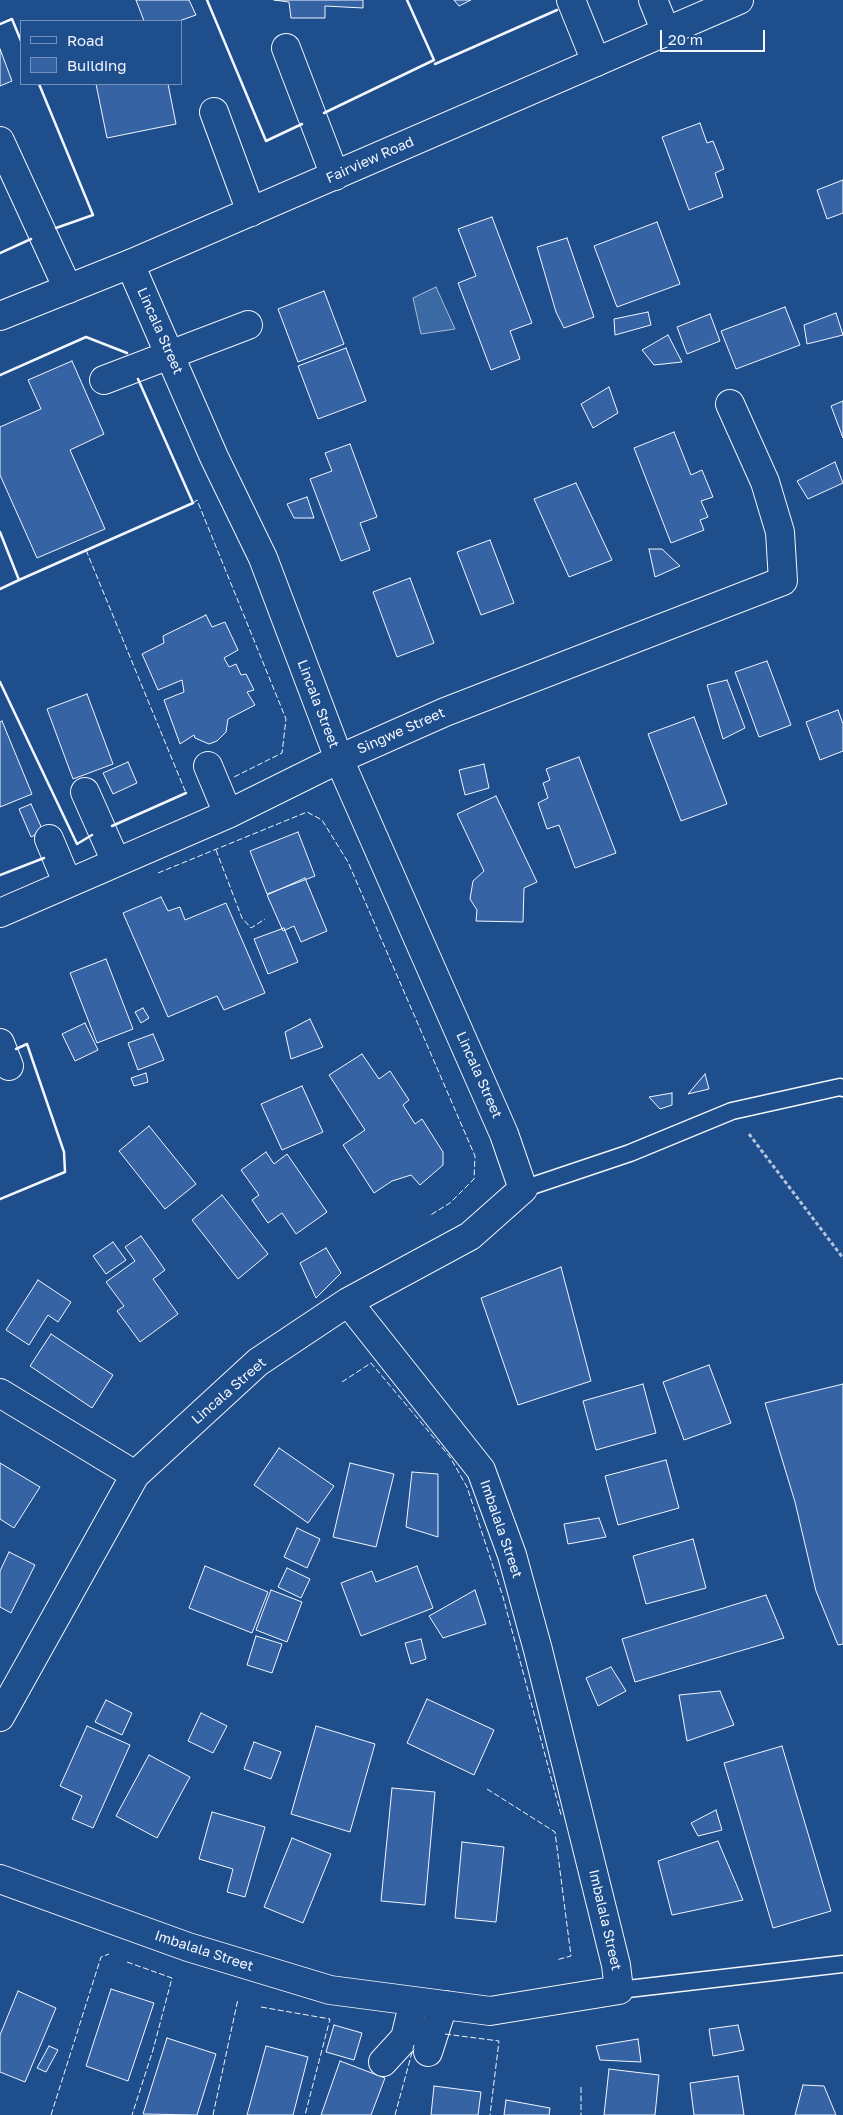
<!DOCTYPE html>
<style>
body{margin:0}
#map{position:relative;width:843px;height:2115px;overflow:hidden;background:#1f4e8c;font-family:"Golos Text",sans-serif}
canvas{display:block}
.legend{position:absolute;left:20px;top:20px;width:162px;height:65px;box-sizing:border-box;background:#1f4e8c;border:1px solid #7391ba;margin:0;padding:6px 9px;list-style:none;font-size:15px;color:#f2f6ff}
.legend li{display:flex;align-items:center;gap:10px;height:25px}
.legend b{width:25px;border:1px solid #7391ba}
.scale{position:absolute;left:660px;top:30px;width:105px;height:22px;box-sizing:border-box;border:2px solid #f2f6ff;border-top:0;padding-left:6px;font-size:15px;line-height:18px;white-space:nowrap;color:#f2f6ff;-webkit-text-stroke:4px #1f4e8c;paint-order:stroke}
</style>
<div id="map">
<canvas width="843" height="2115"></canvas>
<ul class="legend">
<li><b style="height:6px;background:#1f4e8c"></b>Road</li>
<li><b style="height:14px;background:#3563a3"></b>Building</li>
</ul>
<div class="scale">20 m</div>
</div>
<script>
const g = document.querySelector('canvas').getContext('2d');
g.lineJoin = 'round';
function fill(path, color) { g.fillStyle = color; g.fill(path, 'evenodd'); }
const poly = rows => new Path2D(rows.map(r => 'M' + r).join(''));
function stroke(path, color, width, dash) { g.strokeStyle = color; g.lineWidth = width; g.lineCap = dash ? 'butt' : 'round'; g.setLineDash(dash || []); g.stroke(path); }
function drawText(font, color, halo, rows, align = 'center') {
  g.font = font + ' "Golos Text",sans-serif'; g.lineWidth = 4; g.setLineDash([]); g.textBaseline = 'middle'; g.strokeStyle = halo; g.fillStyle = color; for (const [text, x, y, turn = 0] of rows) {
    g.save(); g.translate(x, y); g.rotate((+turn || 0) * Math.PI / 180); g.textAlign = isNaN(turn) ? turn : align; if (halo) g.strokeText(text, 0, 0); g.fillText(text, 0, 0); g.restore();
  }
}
const water = poly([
 [436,287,455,329,421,334,413,298,436,287]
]);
fill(water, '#3b69a3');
stroke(water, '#a8bbd7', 1);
const building = poly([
 [136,0,189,0,196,15,179,21,144,21,136,0],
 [274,0,363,0,363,8,325,6,325,18,291,18,289,2,274,0],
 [454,0,471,0,459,6,454,0],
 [0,49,12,81,0,86,0,49],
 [96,84,168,84,176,124,107,138,96,84],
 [700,123,707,143,713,141,724,169,715,173,723,197,689,210,662,137,700,123],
 [843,180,843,213,827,219,817,190,843,180],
 [492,217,532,323,510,331,520,359,491,370,458,283,476,276,458,229,492,217],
 [657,222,680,284,617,307,594,246,657,222],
 [567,238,594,317,564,328,556,312,537,247,567,238],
 [324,291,344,344,298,362,278,309,324,291],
 [785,307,800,345,736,369,721,331,785,307],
 [648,312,651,325,615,335,614,319,648,312],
 [836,313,843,335,807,344,804,325,836,313],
 [710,314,720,341,687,354,677,327,710,314],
 [668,335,682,362,654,365,642,350,668,335],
 [346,348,366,401,318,419,298,366,346,348],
 [72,361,104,434,70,450,105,529,37,558,0,475,0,427,41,409,28,380,72,361],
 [609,387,618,413,593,428,581,404,609,387],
 [843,401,843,438,831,406,843,401],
 [674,432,691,475,702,470,713,497,701,501,708,517,700,520,704,530,671,543,634,448,674,432],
 [350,444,377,517,360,523,370,550,341,561,310,479,332,471,325,453,350,444],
 [835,462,843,483,808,499,797,481,835,462],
 [576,483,612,560,569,577,534,499,576,483],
 [307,497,314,518,294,518,287,504,307,497],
 [490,540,514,603,481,615,457,552,490,540],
 [649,549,662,549,680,566,655,577,649,549],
 [410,578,434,643,397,657,373,592,410,578],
 [206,615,212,627,225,622,238,650,224,658,229,667,236,664,241,675,246,674,254,690,247,692,255,705,228,719,226,732,217,741,209,744,195,738,194,735,180,744,164,700,184,692,182,680,158,690,142,654,164,643,163,636,206,615],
 [767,661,791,725,759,737,735,672,767,661],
 [727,680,745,728,723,739,707,685,727,680],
 [87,694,113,764,73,779,47,709,87,694],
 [838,710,843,724,843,751,820,760,806,722,838,710],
 [694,717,727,804,681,821,648,734,694,717],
 [2,721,32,794,0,807,0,722,2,721],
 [579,757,616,853,575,868,559,825,547,829,538,803,548,798,543,783,550,780,546,769,579,757],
 [128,762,137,783,113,794,103,773,128,762],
 [484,764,489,788,465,795,459,770,484,764],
 [496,796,537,882,524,888,523,922,476,921,477,910,470,899,473,881,484,871,457,814,496,796],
 [31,804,43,831,31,837,19,809,31,804],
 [298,832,315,876,267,894,250,851,298,832],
 [305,878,327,931,301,942,294,926,283,931,267,895,305,878],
 [161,897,168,911,180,907,185,920,226,903,265,993,224,1010,217,996,168,1017,123,913,161,897],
 [284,928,298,962,268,974,254,939,284,928],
 [106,959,133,1029,97,1043,70,973,106,959],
 [143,1008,149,1018,141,1023,135,1012,143,1008],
 [310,1019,323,1047,291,1059,285,1032,310,1019],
 [85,1023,98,1050,75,1061,62,1034,85,1023],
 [153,1034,164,1060,138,1070,128,1043,153,1034],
 [362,1054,379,1079,390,1071,409,1100,403,1105,415,1124,422,1119,443,1152,443,1165,420,1185,411,1175,392,1181,374,1193,343,1145,365,1130,329,1075,362,1054],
 [146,1073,148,1082,134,1086,131,1078,146,1073],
 [705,1074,709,1089,688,1094,705,1074],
 [302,1086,323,1132,282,1150,261,1104,302,1086],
 [672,1093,672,1105,660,1109,649,1097,672,1093],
 [149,1126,196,1184,165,1209,119,1151,149,1126],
 [266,1152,274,1164,287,1154,327,1212,296,1234,282,1213,268,1223,252,1200,259,1195,241,1170,266,1152],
 [222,1195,268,1254,238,1279,192,1220,222,1195],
 [141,1236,165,1270,153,1279,178,1314,140,1342,117,1311,124,1306,106,1282,135,1261,125,1247,141,1236],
 [113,1242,126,1260,106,1274,93,1256,113,1242],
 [326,1248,341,1273,316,1298,300,1263,326,1248],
 [561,1267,591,1381,518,1405,481,1298,561,1267],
 [38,1280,71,1302,58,1322,48,1315,29,1345,6,1330,38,1280],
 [51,1334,113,1375,92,1408,30,1366,51,1334],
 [709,1365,731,1423,684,1440,663,1382,709,1365],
 [643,1384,656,1433,596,1450,583,1401,643,1384],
 [843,1384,843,1644,838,1645,816,1591,795,1502,765,1403,843,1384],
 [279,1448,334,1486,308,1523,254,1485,279,1448],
 [666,1460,679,1508,618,1525,605,1476,666,1460],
 [0,1463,40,1487,14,1528,0,1519,0,1463],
 [350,1463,394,1474,376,1547,333,1537,350,1463],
 [412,1472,438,1474,438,1537,406,1527,412,1472],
 [599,1518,606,1537,568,1544,564,1524,599,1518],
 [297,1528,320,1539,307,1568,284,1557,297,1528],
 [693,1539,706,1588,646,1604,633,1556,693,1539],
 [9,1552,35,1565,11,1613,0,1607,0,1571,9,1552],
 [205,1566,268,1592,252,1633,189,1608,205,1566],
 [417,1566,433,1608,361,1636,341,1583,372,1571,376,1582,417,1566],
 [287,1568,310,1579,301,1598,278,1587,287,1568],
 [271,1590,302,1602,287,1642,256,1630,271,1590],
 [475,1590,486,1624,443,1638,429,1616,475,1590],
 [766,1595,784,1638,635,1682,622,1639,766,1595],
 [256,1636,282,1644,272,1673,247,1665,256,1636],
 [421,1639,426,1659,411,1664,405,1643,421,1639],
 [611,1667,626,1691,598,1706,586,1678,611,1667],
 [720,1691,734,1725,687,1741,679,1695,720,1691],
 [427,1699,494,1730,474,1775,407,1743,427,1699],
 [106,1700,132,1713,122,1735,95,1722,106,1700],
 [201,1713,227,1726,213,1753,188,1741,201,1713],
 [87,1726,130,1745,93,1828,72,1819,82,1796,60,1786,87,1726],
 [316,1726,375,1744,350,1832,291,1814,316,1726],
 [254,1742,281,1752,271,1779,244,1769,254,1742],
 [782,1746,831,1911,773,1928,724,1763,782,1746],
 [149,1755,190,1777,157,1838,116,1816,149,1755],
 [392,1788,435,1792,425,1905,381,1901,392,1788],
 [716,1810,722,1830,698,1836,691,1823,716,1810],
 [212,1812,265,1827,245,1897,227,1892,233,1869,199,1859,212,1812],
 [292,1838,331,1854,303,1923,264,1907,292,1838],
 [718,1841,743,1900,672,1915,658,1861,718,1841],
 [462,1842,504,1847,496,1922,455,1918,462,1842],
 [111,1989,154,2003,128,2081,86,2066,111,1989],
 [18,1991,56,2008,25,2082,0,2072,0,2035,18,1991],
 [334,2025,362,2033,354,2060,326,2052,334,2025],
 [738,2025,744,2050,713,2056,709,2029,738,2025],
 [167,2038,216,2054,197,2115,143,2114,167,2038],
 [638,2039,641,2062,600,2060,596,2046,638,2039],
 [49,2046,58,2050,46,2072,37,2068,49,2046],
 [266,2046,308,2057,293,2115,247,2115,266,2046],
 [340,2061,385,2078,371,2115,321,2115,340,2061],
 [609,2069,659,2075,655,2115,604,2115,609,2069],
 [738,2076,744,2115,694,2115,690,2083,738,2076],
 [803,2085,824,2086,836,2115,795,2115,803,2085],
 [434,2086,481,2092,478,2115,431,2115,434,2086],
 [506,2100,550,2108,549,2115,504,2115,506,2100]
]);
fill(building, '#3563a3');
stroke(building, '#f2f6ff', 1);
const service = poly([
 [523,1189,630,1153,732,1111,840,1087,843,1088],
 [619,1990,843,1964]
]);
const minor = poly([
 [571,0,596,62],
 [653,0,666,32],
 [286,48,335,176],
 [214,112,251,212],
 [0,141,68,289],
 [104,380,248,325],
 [208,766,228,814],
 [85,792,116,862],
 [49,839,67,882],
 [0,913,228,814,339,759,445,712,783,581,780,532,765,482,730,404],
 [0,1043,9,1066],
 [0,1393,135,1475],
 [0,1717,135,1475,258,1362,348,1302,470,1236,523,1189,504,1134,339,759,263,558,214,457,130,264],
 [0,1879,188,1947,330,1990,490,2011,619,1990,616,1965,538,1650,512,1555,481,1470,348,1302],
 [428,2052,440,2015,446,2005],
 [383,2062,405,2038,414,2001]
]);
const secondary = poly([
 [0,316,130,264,739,0]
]);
stroke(service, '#f2f6ff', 19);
stroke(minor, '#f2f6ff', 30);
stroke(secondary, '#f2f6ff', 30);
stroke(poly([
 [749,1134,843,1258]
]), '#b3c4dc', 3, [4, 2.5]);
stroke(service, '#1f4e8c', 16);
stroke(minor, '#1f4e8c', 28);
stroke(secondary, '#1f4e8c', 28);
stroke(poly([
 [193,503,197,500,286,719,282,753,234,777],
 [86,550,186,793],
 [216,850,242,918,251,928,265,919],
 [158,873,307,812,322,820,348,862,475,1156,474,1179,450,1203,429,1216],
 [342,1382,371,1363,450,1457,467,1487,503,1597,561,1815],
 [487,1789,555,1832,571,1956,556,1960],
 [127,1962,172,1978,153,2050,132,2115],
 [261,2007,330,2019,305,2115],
 [445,2034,499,2041,490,2115],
 [581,2087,581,2115],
 [51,2115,101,1957,109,1954],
 [213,2115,238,1999],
 [395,2115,414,2045]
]), '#f2f6ff', 1, [6, 2.5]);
stroke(poly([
 [207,0,266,141,302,124],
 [0,24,12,19,21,41],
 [435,64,557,10],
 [39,84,93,215,56,228],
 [324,113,434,60,407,0],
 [0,253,31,239],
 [0,375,86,337,127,353],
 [0,532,19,580,0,589],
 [19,580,193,503,138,379],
 [0,682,77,844,92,835],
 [112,826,186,793],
 [0,875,44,858],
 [0,1199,65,1172,64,1152,27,1044,16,1049]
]), '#f2f6ff', 2.5);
drawText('14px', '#f2f6ff', '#1f4e8c', [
 ["Fairview Road",370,160,-24],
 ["Lincala Street",160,331,66],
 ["Lincala Street",318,704,69],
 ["Singwe Street",401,731,-24],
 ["Lincala Street",479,1075,66],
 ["Lincala Street",229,1391,-41],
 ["Imbalala Street",501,1529,71],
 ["Imbalala Street",605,1920,77],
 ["Imbalala Street",204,1951,18]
]);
</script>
